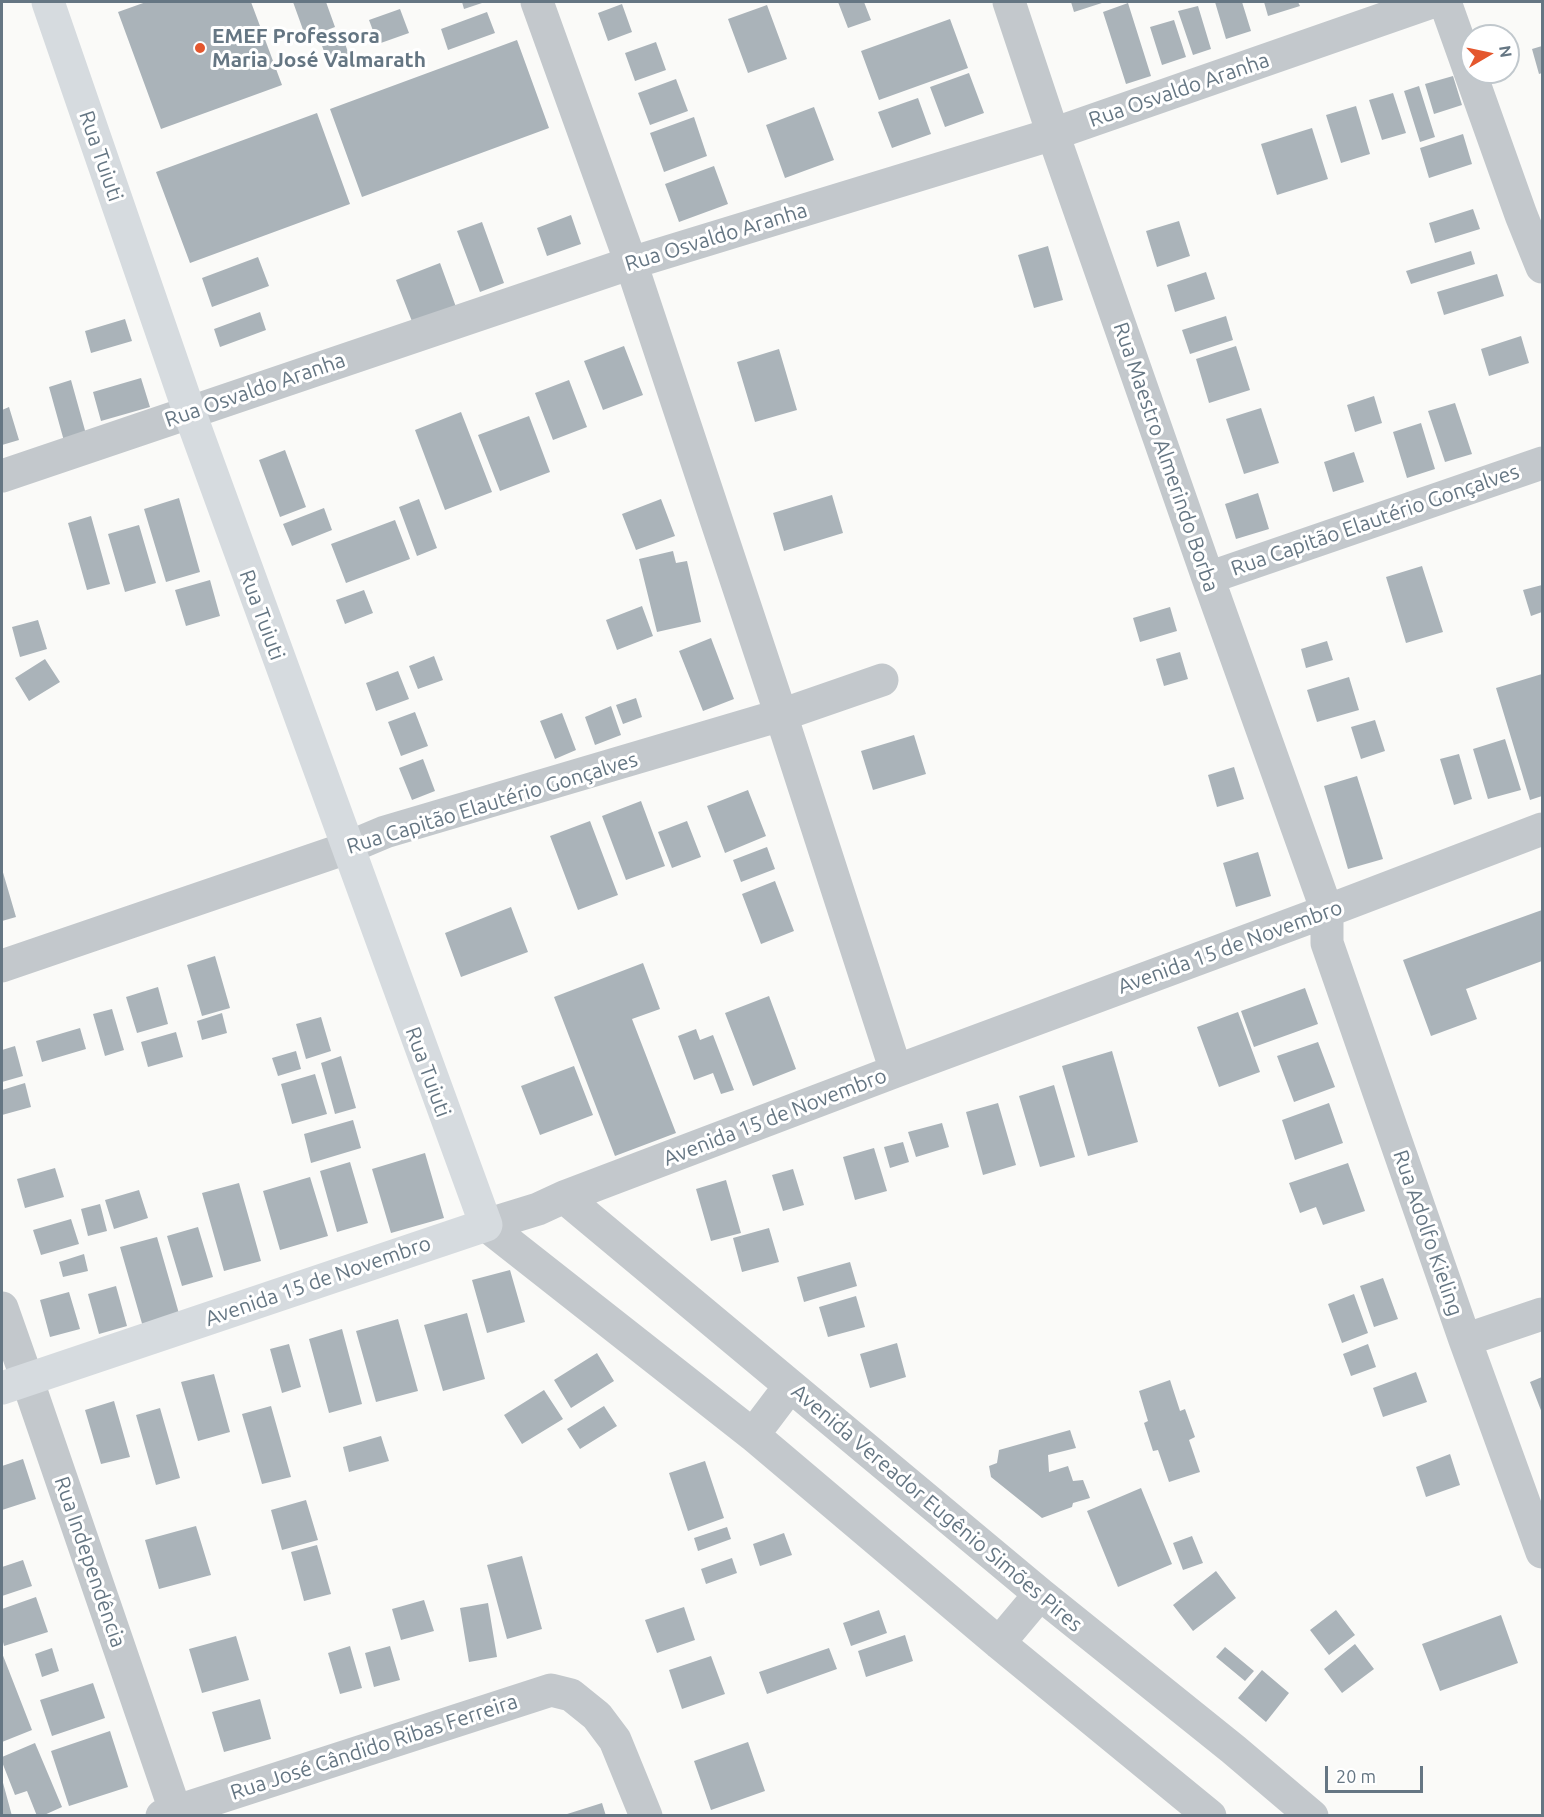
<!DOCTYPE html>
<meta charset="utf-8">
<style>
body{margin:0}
#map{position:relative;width:1544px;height:1817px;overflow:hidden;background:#fafaf8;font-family:Ubuntu,sans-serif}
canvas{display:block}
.frame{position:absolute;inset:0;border:3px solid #657683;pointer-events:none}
.north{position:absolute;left:1460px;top:24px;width:60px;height:60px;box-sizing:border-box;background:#fff;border:2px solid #c1c8cd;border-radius:50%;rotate:81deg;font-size:16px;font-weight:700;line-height:24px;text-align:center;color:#657683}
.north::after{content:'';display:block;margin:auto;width:21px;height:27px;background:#e4572e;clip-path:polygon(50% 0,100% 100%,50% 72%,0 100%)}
.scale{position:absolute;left:1325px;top:1766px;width:98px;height:27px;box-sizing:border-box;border:3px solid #657683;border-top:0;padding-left:8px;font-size:18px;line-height:21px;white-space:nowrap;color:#657683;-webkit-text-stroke:4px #fff;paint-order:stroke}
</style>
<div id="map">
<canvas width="1544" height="1817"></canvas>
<div class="frame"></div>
<div class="north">N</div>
<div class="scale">20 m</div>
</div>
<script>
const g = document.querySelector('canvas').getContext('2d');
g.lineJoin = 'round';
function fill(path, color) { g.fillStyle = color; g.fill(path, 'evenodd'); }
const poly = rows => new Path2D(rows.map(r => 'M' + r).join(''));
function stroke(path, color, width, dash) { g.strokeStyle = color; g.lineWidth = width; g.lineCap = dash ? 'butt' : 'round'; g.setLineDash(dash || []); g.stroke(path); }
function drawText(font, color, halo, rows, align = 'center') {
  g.font = font + ' Ubuntu,sans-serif'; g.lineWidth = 6; g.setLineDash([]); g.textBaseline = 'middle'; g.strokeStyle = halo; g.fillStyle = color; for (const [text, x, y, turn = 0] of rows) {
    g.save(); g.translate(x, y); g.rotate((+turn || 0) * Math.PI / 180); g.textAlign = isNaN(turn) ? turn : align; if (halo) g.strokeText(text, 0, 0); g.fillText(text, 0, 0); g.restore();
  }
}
fill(poly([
 [146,2,251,2,282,85,161,129,118,12],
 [293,2,326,2,335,27,306,38],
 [462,2,485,2,464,9],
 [838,2,864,2,871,20,848,28],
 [1071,2,1105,2,1074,12],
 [1215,2,1242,2,1251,31,1226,39],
 [1264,2,1298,2,1300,6,1268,16],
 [1128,3,1151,76,1126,84,1103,12],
 [622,4,632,32,608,41,598,13],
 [767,5,787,59,748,73,728,19],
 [1198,6,1211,49,1193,55,1178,11],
 [400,9,409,33,378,44,369,20],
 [487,12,495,33,448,50,441,29],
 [950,19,968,68,879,100,861,51],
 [1174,20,1186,57,1162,65,1150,27],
 [341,32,350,58,329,66,320,40],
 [517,40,549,128,362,197,330,109],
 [656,42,666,70,635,81,625,53],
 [1542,46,1542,73,1539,74,1532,49],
 [969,73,984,113,945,127,930,87],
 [1453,76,1462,105,1434,114,1425,84],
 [676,79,688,111,650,125,638,93],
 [1419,86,1435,137,1420,142,1404,91],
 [1393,93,1406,133,1382,140,1369,100],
 [918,98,931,134,892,148,878,112],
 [1356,106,1370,154,1341,163,1326,115],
 [814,107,834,160,785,178,766,125],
 [317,113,350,204,190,263,156,172],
 [694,117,707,156,664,172,650,133],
 [1312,128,1328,179,1277,195,1261,144],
 [1463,134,1472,164,1429,178,1420,148],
 [714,166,728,204,679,222,665,184],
 [1473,209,1480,229,1435,243,1429,223],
 [571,215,581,244,547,256,537,228],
 [1179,221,1190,256,1157,267,1146,231],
 [482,222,504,283,480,292,457,231],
 [1048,246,1063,300,1034,308,1018,255],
 [1471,251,1475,264,1411,284,1406,271],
 [258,257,269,286,212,307,202,278],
 [440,263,456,307,413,324,396,280],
 [1206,272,1215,299,1175,312,1167,285],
 [1497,274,1504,296,1444,315,1437,292],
 [260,312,266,330,220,347,214,329],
 [1226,316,1233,340,1190,354,1182,330],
 [125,319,132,341,91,353,85,331],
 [1521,336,1529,363,1489,376,1481,349],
 [624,346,643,395,603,410,584,361],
 [1236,346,1250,390,1209,403,1196,359],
 [779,349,797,410,755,422,737,362],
 [141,378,150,407,101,421,93,392],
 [71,380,86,434,64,441,49,387],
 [569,380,587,427,553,440,535,393],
 [1374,396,1382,423,1355,432,1347,405],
 [1455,403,1472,454,1445,462,1428,411],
 [9,407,19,440,2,445,2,410],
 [1261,408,1279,463,1244,474,1226,419],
 [461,412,492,492,445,510,415,430],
 [529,416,550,472,500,491,478,435],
 [1421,423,1435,469,1407,478,1393,432],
 [285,450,306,507,280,517,259,460],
 [1354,452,1364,482,1333,492,1324,462],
 [1258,493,1269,529,1236,539,1225,504],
 [832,495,843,533,784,551,773,513],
 [179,498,200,572,166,582,144,509],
 [419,499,437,548,417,556,399,507],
 [661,499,675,536,636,550,622,514],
 [324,508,332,530,292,546,283,524],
 [91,516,110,584,87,590,68,523],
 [395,520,410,559,346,583,331,544],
 [139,525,156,583,125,592,108,534],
 [673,551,676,563,687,561,701,622,657,632,639,559],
 [1422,566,1443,632,1406,643,1386,577],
 [210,580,220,616,186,626,175,590],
 [1542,585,1542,612,1531,616,1523,590],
 [364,590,373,613,345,624,336,600],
 [642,606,653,636,617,650,606,620],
 [1170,607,1177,631,1140,642,1133,618],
 [38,620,47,649,20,657,12,627],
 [711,638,734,699,703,711,679,651],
 [1327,641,1333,660,1306,668,1301,649],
 [1180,652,1188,679,1164,686,1156,659],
 [434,656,443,680,418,689,409,666],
 [45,659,60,682,29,701,15,678],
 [398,671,409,699,376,711,366,683],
 [1542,674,1542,796,1530,800,1496,688],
 [1349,677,1359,710,1317,722,1307,690],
 [636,698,642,717,623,724,616,705],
 [611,706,621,735,595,745,585,717],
 [415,712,428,746,401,756,388,722],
 [562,713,576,750,555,759,540,721],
 [1375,720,1385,751,1361,759,1351,727],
 [914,735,926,774,873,790,861,751],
 [1505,739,1521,790,1488,799,1473,749],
 [1459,754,1472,799,1454,805,1440,759],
 [423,759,435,791,412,800,399,768],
 [1234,767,1244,799,1217,807,1208,775],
 [1357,776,1383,859,1348,869,1324,786],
 [748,790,766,836,725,853,707,806],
 [641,801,665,866,626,880,602,816],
 [590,821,618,895,578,910,550,836],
 [687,821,701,857,672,868,658,832],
 [767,847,775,869,741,882,733,860],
 [1258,852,1271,896,1236,907,1223,863],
 [2,869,16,917,2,921],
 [775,881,794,931,761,944,742,894],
 [511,907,528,952,461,977,445,933],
 [1542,910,1542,961,1466,989,1477,1019,1431,1036,1403,960],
 [215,956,230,1008,202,1016,187,965],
 [643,963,660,1009,632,1019,676,1133,615,1156,554,997],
 [158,987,168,1024,137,1033,126,997],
 [1305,988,1318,1024,1254,1047,1241,1011],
 [769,996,796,1069,753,1086,725,1013],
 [112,1009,124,1050,105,1056,93,1014],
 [1238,1012,1260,1072,1219,1087,1197,1027],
 [222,1013,227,1033,202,1040,197,1021],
 [321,1017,331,1051,306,1059,296,1024],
 [80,1028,86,1049,42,1062,36,1041],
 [696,1029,700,1040,713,1035,734,1090,721,1094,713,1073,694,1080,678,1036],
 [176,1032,183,1057,148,1067,141,1042],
 [1318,1042,1335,1087,1294,1102,1277,1056],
 [15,1046,23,1076,2,1082,2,1050],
 [296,1051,301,1069,278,1076,272,1058],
 [1112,1051,1138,1142,1088,1156,1062,1066],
 [341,1056,356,1108,335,1114,321,1063],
 [574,1066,593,1115,540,1135,521,1086],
 [315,1074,327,1114,292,1124,281,1084],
 [25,1083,31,1107,2,1115,2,1090],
 [1054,1085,1075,1157,1040,1167,1019,1096],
 [998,1103,1016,1165,983,1175,966,1112],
 [1329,1103,1343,1143,1295,1160,1282,1120],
 [353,1120,361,1148,311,1163,304,1134],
 [942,1123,949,1147,916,1157,908,1132],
 [903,1142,909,1162,890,1168,884,1147],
 [874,1148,887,1191,855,1200,843,1157],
 [425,1153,444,1218,391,1233,372,1169],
 [350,1162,368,1223,337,1232,320,1171],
 [1348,1163,1365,1211,1323,1225,1316,1207,1300,1213,1289,1183],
 [55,1168,64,1197,25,1208,17,1179],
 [793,1169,804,1205,783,1211,772,1175],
 [310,1177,328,1236,280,1250,263,1191],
 [726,1180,741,1233,711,1241,696,1189],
 [239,1183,261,1261,224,1271,202,1193],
 [139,1190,148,1218,114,1229,105,1200],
 [100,1204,107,1231,88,1236,81,1209],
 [71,1219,79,1244,41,1255,33,1230],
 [198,1227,213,1277,182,1286,167,1236],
 [769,1228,779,1262,742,1272,733,1238],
 [157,1237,180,1317,143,1327,120,1247],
 [84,1254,88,1271,63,1277,59,1262],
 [850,1262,857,1286,804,1302,797,1277],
 [510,1270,525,1322,487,1333,472,1280],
 [1383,1278,1398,1319,1374,1327,1360,1286],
 [116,1286,127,1326,99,1334,88,1294],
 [69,1292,80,1329,50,1337,40,1300],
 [1354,1294,1368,1333,1342,1343,1328,1304],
 [856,1296,865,1327,828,1337,819,1307],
 [467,1313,485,1379,443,1391,424,1325],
 [398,1319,418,1391,376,1402,356,1331],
 [342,1329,362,1404,329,1413,309,1339],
 [897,1343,906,1377,870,1388,860,1354],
 [289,1344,301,1387,282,1393,270,1349],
 [1368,1344,1376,1367,1351,1376,1343,1354],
 [597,1353,614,1381,571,1408,554,1380],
 [1416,1372,1427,1402,1383,1417,1373,1388],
 [214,1374,230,1432,198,1441,181,1382],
 [1542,1377,1542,1413,1530,1382],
 [1170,1380,1180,1411,1185,1409,1195,1437,1189,1440,1200,1472,1169,1482,1158,1450,1153,1451,1144,1423,1148,1421,1139,1391],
 [544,1390,563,1419,522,1444,504,1415],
 [114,1401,130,1457,101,1464,85,1410],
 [271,1406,291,1477,262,1484,242,1414],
 [604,1406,617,1426,580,1449,567,1429],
 [160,1408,180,1478,156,1485,136,1415],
 [1070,1430,1076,1448,1048,1455,1049,1472,1068,1466,1073,1481,1083,1480,1090,1498,1073,1503,1072,1507,1042,1518,991,1477,989,1466,997,1463,999,1450],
 [381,1436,389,1461,349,1472,343,1447],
 [1450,1454,1460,1485,1426,1497,1416,1467],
 [23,1459,36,1499,2,1510,2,1466],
 [705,1461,724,1518,688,1531,669,1473],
 [1141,1488,1172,1564,1118,1587,1087,1511],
 [306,1500,318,1540,282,1550,271,1510],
 [196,1526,211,1575,159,1589,145,1540],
 [727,1527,731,1539,698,1551,694,1538],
 [784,1533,792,1555,760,1566,753,1544],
 [1192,1536,1203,1563,1183,1570,1173,1543],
 [317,1545,331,1594,304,1601,291,1552],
 [522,1556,542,1629,507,1639,487,1565],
 [732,1558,737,1573,706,1584,701,1569],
 [23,1560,32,1586,2,1596,2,1567],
 [1216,1571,1236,1598,1193,1631,1173,1605],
 [36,1597,48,1632,4,1646,2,1638,2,1609],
 [424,1600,434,1631,401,1640,392,1609],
 [488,1603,497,1657,469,1662,460,1608],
 [684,1607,695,1640,657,1653,645,1620],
 [879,1610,887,1633,851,1646,843,1623],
 [1336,1610,1355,1635,1329,1655,1310,1630],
 [1501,1615,1518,1663,1440,1691,1422,1644],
 [905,1635,913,1661,866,1677,858,1651],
 [236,1636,249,1680,202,1693,189,1649],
 [1355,1644,1374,1669,1342,1693,1324,1669],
 [350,1646,362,1688,340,1694,328,1653],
 [390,1646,400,1680,374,1687,365,1653],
 [1225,1647,1254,1671,1245,1681,1216,1657],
 [52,1648,59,1671,42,1677,35,1654],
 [829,1648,837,1669,767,1694,759,1672],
 [2,1653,32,1730,2,1742],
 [711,1656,725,1694,682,1709,669,1670],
 [1262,1670,1289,1693,1266,1722,1238,1698],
 [93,1683,105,1718,52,1736,40,1700],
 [260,1699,271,1739,224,1752,212,1712],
 [110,1731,128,1787,69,1806,51,1751],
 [748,1742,765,1791,711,1810,694,1761],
 [35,1743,62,1807,42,1816,37,1816,27,1791,15,1795,2,1762,2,1757],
 [2,1779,12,1816,2,1816],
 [602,1803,606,1816,564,1816,564,1815]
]), '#aab3b9');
stroke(poly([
 [537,2,631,263,781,715,896,1071],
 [1009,2,1053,134,1208,578,1327,911,1327,943,1465,1340,1542,1552],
 [1445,2,1521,215,1542,267],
 [2,476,631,263,1053,134,1432,2],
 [1208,578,1542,463],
 [2,966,347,848,385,832,781,715,882,680],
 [564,1197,1040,1594,1233,1749,1312,1816],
 [486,1225,538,1209,564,1197,896,1071,1327,911,1542,829],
 [486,1225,753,1435,999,1643,1210,1816],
 [2,1308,27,1379,177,1816],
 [1465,1340,1542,1314],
 [753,1435,790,1386],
 [999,1643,1040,1594],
 [162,1816,551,1690,571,1695,597,1716,615,1740,646,1816]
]), '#c3c8cc', 33);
stroke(poly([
 [2,1388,486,1225,189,411,48,2]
]), '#d6dbdf', 33);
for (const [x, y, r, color] of [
 [200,48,6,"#e4572e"]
]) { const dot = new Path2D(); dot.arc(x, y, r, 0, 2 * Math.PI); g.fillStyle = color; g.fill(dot); stroke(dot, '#fff', 2); }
drawText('bold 21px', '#657683', '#fff', [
 ["EMEF Professora",212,36],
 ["Maria José Valmarath",212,60]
], 'left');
drawText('21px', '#657683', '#fff', [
 ["Rua Osvaldo Aranha",1179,90,-19],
 ["Rua Tuiuti",101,156,71],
 ["Rua Osvaldo Aranha",716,237,-17],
 ["Rua Osvaldo Aranha",255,390,-19],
 ["Rua Maestro Almerindo Borba",1166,457,71],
 ["Rua Capitão Elautério Gonçalves",1375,520,-19],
 ["Rua Tuiuti",262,615,70],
 ["Rua Capitão Elautério Gonçalves",492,803,-17],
 ["Avenida 15 de Novembro",1230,947,-20],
 ["Rua Tuiuti",428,1072,70],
 ["Avenida 15 de Novembro",775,1117,-21],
 ["Rua Adolfo Kieling",1428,1233,71],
 ["Avenida 15 de Novembro",318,1281,-19],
 ["Avenida Vereador Eugênio Simões Pires",937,1508,40],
 ["Rua Independência",90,1562,71],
 ["Rua José Cândido Ribas Ferreira",374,1747,-18]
]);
</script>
